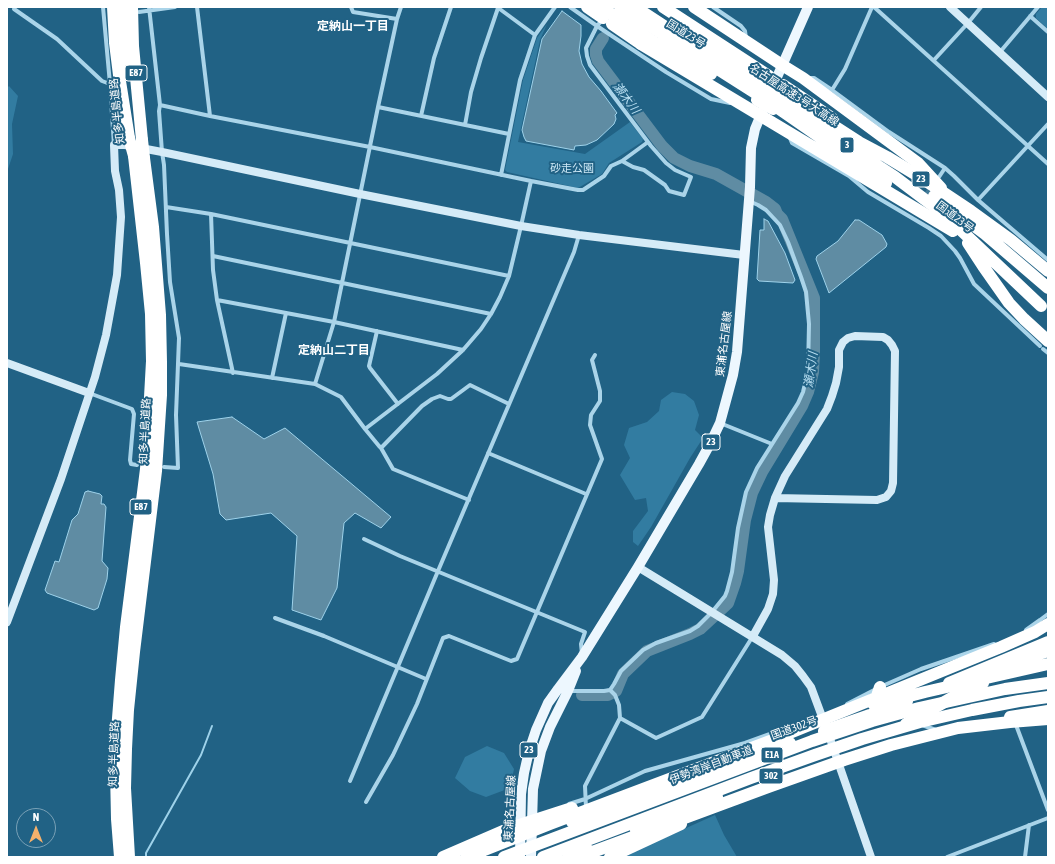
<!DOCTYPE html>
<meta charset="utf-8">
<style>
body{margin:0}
#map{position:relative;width:1055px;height:864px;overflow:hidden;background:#216285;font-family:"Asap Condensed",sans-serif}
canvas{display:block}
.frame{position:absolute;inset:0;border:8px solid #fff;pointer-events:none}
.north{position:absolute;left:16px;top:808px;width:40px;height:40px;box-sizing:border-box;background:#216285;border:1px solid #7aa1b6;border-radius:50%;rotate:0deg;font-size:11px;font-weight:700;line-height:16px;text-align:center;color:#fff}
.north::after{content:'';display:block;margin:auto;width:14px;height:18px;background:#f5b16c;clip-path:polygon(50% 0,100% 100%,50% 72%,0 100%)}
</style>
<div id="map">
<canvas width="1055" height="864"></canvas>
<div class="frame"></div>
<div class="north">N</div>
</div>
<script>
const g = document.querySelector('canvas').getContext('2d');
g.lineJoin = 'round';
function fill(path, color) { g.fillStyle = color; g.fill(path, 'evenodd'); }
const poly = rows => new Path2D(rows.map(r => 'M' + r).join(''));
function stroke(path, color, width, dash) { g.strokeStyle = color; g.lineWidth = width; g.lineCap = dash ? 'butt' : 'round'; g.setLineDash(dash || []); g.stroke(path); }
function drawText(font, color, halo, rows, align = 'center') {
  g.font = font + ' "Asap Condensed","Noto Sans JP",sans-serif'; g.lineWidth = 4; g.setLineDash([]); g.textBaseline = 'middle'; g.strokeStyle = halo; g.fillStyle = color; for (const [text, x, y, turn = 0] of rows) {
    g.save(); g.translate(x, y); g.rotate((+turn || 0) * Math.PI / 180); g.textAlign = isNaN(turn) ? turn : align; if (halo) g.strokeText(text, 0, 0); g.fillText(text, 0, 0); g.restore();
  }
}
fill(poly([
 [1042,7,1048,7,1048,29,1036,18,1036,14],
 [547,24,540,40,518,142,585,154,630,122,643,139,642,142,609,163,602,174,578,188,507,172,505,170,523,80,537,38],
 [9,86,18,96,12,124,13,154,7,172,7,88],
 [672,392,685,394,694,401,699,415,695,430,703,438,690,458,651,527,638,546,633,542,633,531,648,511,646,498,635,500,620,475,630,458,624,445,629,428,647,422,659,411,661,400],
 [487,746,504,753,514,769,510,788,486,797,470,791,455,778,465,757],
 [715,815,724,835,737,857,622,857]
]), '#327ca1');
const water = poly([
 [562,11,581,25,581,36,579,51,582,64,589,77,601,91,617,113,615,115,616,119,614,124,597,140,586,145,575,146,574,150,526,141,524,137,522,130,542,39,562,11],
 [764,219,768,221,785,253,795,280,793,283,759,281,757,279,760,230,764,230,764,219],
 [855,220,859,220,882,235,887,244,886,247,829,293,816,259,817,256,838,241,855,220],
 [232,417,264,439,285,428,391,517,381,528,355,513,344,523,337,588,321,620,292,610,297,536,271,513,226,520,220,514,213,474,197,422,232,417],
 [88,491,100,494,102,496,101,504,104,504,106,507,102,561,108,568,107,579,98,608,94,610,47,593,45,590,55,561,59,562,72,520,78,514,85,492,88,491]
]);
fill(water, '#5f8ca3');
stroke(water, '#9ed2ea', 1);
stroke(poly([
 [146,857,146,853,201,755,212,726]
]), '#9ed2ea', 2);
stroke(poly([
 [582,695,608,695,616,691,623,674,647,651,690,634,700,629,728,603,735,583,738,571,745,520,752,493,762,472,802,406,808,392,813,372,814,353,814,298,782,219,777,214,775,209,766,202,716,174,690,166,674,158,662,146,598,61,596,55,596,49,603,38]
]), '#5f8ca3', 12);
stroke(poly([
 [916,208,932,186]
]), '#427a97', 4, [4, 2]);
stroke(poly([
 [15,7,14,9,57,39,102,81,110,84],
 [103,7,110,84,114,145],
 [149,7,160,105,159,111,162,152,164,165,167,234,170,282,179,338,176,415,178,468,164,467],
 [197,7,210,116],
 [351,7,353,12,397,19],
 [497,7,535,35],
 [570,7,597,26,666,72,711,99,730,103],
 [713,7,741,26,745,31,746,38],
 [874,7,1048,164],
 [139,12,175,7],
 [1030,16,1048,32],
 [603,19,597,26,586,48,587,56,590,65,651,146,666,163,675,170,691,177,684,195,669,191,665,185,644,170,633,167,622,161],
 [1000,52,1038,7],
 [934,60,968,23,981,7],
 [809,78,814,78,832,90,889,132,945,168,954,176,978,200,1048,260],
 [832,90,845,69,872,7],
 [160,105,210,116,370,147,531,181,578,190,583,190,604,176,611,166,622,161,648,142],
 [378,107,509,134],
 [421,116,434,58,451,7],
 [465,125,471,92,481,58,498,8],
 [790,138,792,143,849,176,868,192,929,228,941,236,955,251,960,258,974,284,1040,346],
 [501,175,520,80,535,35,555,7],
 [939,177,945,168],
 [978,200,1048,124],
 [166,207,211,214,509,276],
 [211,214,213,270,217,300,233,373],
 [213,256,491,314],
 [217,300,334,322,463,350],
 [377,331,369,366,370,368,398,404],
 [1043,349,1048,353],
 [179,364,315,384,341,397,365,429,379,446,381,448,393,469,469,500],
 [272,378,286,313],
 [315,384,334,322,378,107,397,19,401,7],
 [89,393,132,409,134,414,130,460,131,464,137,465],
 [720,423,772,444],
 [365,429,437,374,463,350,481,329,491,314,500,297,509,276,521,226,531,181],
 [381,448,422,406,432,399,440,396,448,399,451,399,470,385,509,404],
 [488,453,586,494],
 [364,539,400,556,585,632,581,644,582,654],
 [275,618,324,636,426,679],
 [1026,630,1040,620,1048,614],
 [568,691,604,691,610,690,614,684,621,671,643,650,656,643,690,631,698,626,712,612,725,596,727,591,732,572,738,528,746,492,752,479,757,468,798,403,803,392,808,371,809,324,806,292,801,277,788,242,780,225,766,210,758,205,749,201],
 [847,704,880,687,921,669,994,644],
 [620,718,656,738,702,717,753,636],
 [922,725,936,730],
 [1016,725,1048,810],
 [350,781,438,571,574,252,579,235],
 [366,802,393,755,417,704,443,638,449,636,511,661,517,659,602,459,590,425,591,415,600,401,600,391,592,360,595,355],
 [569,804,585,799,645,771,745,743,781,730],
 [586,808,585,786,620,718,619,705,615,695,610,690],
 [947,857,1048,818],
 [1025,857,1029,825]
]), '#aad4e9', 4);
stroke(poly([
 [950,7,1048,97],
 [7,363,89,393],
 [638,567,782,655,795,666,803,676,811,687,827,730,871,857],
 [7,622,61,479,95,377,106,335,117,275,121,217,119,190,115,171,114,145,125,145,162,152,360,194,521,226,579,235,744,255],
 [753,636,768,609,773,594,774,580,768,527,770,515,775,498,785,476,827,409,832,396,836,383,839,367,839,350,843,342,848,338,855,336,883,337,888,340,892,345,895,351,893,483,891,491,886,497,877,500,775,498]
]), '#d5ebf7', 8);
stroke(poly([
 [770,93,808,7],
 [520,857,521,794,524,773,529,751,536,730,548,703,558,689,582,657,638,567,699,464,710,444,720,423,733,375,737,352,750,187,751,148,755,129,763,110],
 [531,857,533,789,541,751,550,727,568,691,576,671]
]), '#edf7fe', 10);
stroke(poly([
 [113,7,115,43,119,75,129,138],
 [123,7,126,69],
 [132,7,133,46,142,140],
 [587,7,603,18],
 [620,7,760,96],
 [663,7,769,76],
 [694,7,782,65,803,78,918,163,941,188],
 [641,44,953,231],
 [657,44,711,74],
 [783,85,832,118],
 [778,108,886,183],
 [949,683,1048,642],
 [874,705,880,687],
 [1010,717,1048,711],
 [906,724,969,688,983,683],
 [824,731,870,715,907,701],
 [572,822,790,743],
 [636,830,717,797],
 [120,857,117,819,116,771,117,731,121,680,126,627,146,469,152,361,151,314,146,263,134,156],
 [129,857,125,788,126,749,128,710,134,652,156,471,161,395,161,362,160,315,153,227,144,158],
 [568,857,588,850],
 [610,857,681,824]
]), '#fff', 12);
stroke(poly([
 [601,7,657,44],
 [635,7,895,177,936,208,947,217,1041,306],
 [612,24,641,44],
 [693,35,859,142],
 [757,100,773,109],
 [129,138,134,156],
 [853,139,887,157,920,177,971,211,1011,240,1048,271],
 [142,140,144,158],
 [934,196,985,234,1048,288],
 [968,243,983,266,1009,303,1024,319,1048,341],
 [990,670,1048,651],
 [875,705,925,692,1048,664],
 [443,857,510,828,572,808],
 [467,857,550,824,775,739,1001,647,1035,632,1048,624],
 [504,857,812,741,872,721,919,708,964,698,1005,689,1048,683],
 [543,857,751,778,815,755,862,739,920,722,972,710,1019,701,1048,697],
 [579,857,768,787,844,760,891,745,958,728,1010,722,1048,719]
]), '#fff', 12);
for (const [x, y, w] of [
 [136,73,22],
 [847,145,14],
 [921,179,18],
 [711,442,18],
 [141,507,22],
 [529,750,18],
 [772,755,22],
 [771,776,24]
]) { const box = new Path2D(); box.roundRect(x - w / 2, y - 8, w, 16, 3); g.fillStyle = '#216285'; g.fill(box); stroke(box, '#fff', 1); }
drawText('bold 10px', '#fff', null, [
 ["E87",136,73],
 ["3",847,145],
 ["23",921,179],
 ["23",711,442],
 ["E87",141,507],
 ["23",529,750],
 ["E1A",772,755],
 ["302",771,776]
]);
drawText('11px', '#fff', '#216285', [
 ["国道23号",686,34,32],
 ["名古屋高速3号大高線",794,95,33],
 ["知多半島道路",117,111,-96],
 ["国道23号",955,217,37],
 ["東浦名古屋線",724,344,-83],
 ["知多半島道路",145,431,-87],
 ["国道302号",794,728,-20],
 ["知多半島道路",114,754,-88],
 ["伊勢湾岸自動車道",711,765,-21],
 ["東浦名古屋線",510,808,-87]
]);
drawText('11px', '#cee9f7', '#216285', [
 ["砂走公園",572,169]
]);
drawText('bold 12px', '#fff', '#216285', [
 ["定納山一丁目",353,26],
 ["定納山二丁目",334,350]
]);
drawText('italic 12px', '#b6ddf0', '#216285', [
 ["瀬木川",626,98,53],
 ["瀬木川",811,370,-82]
]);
</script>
